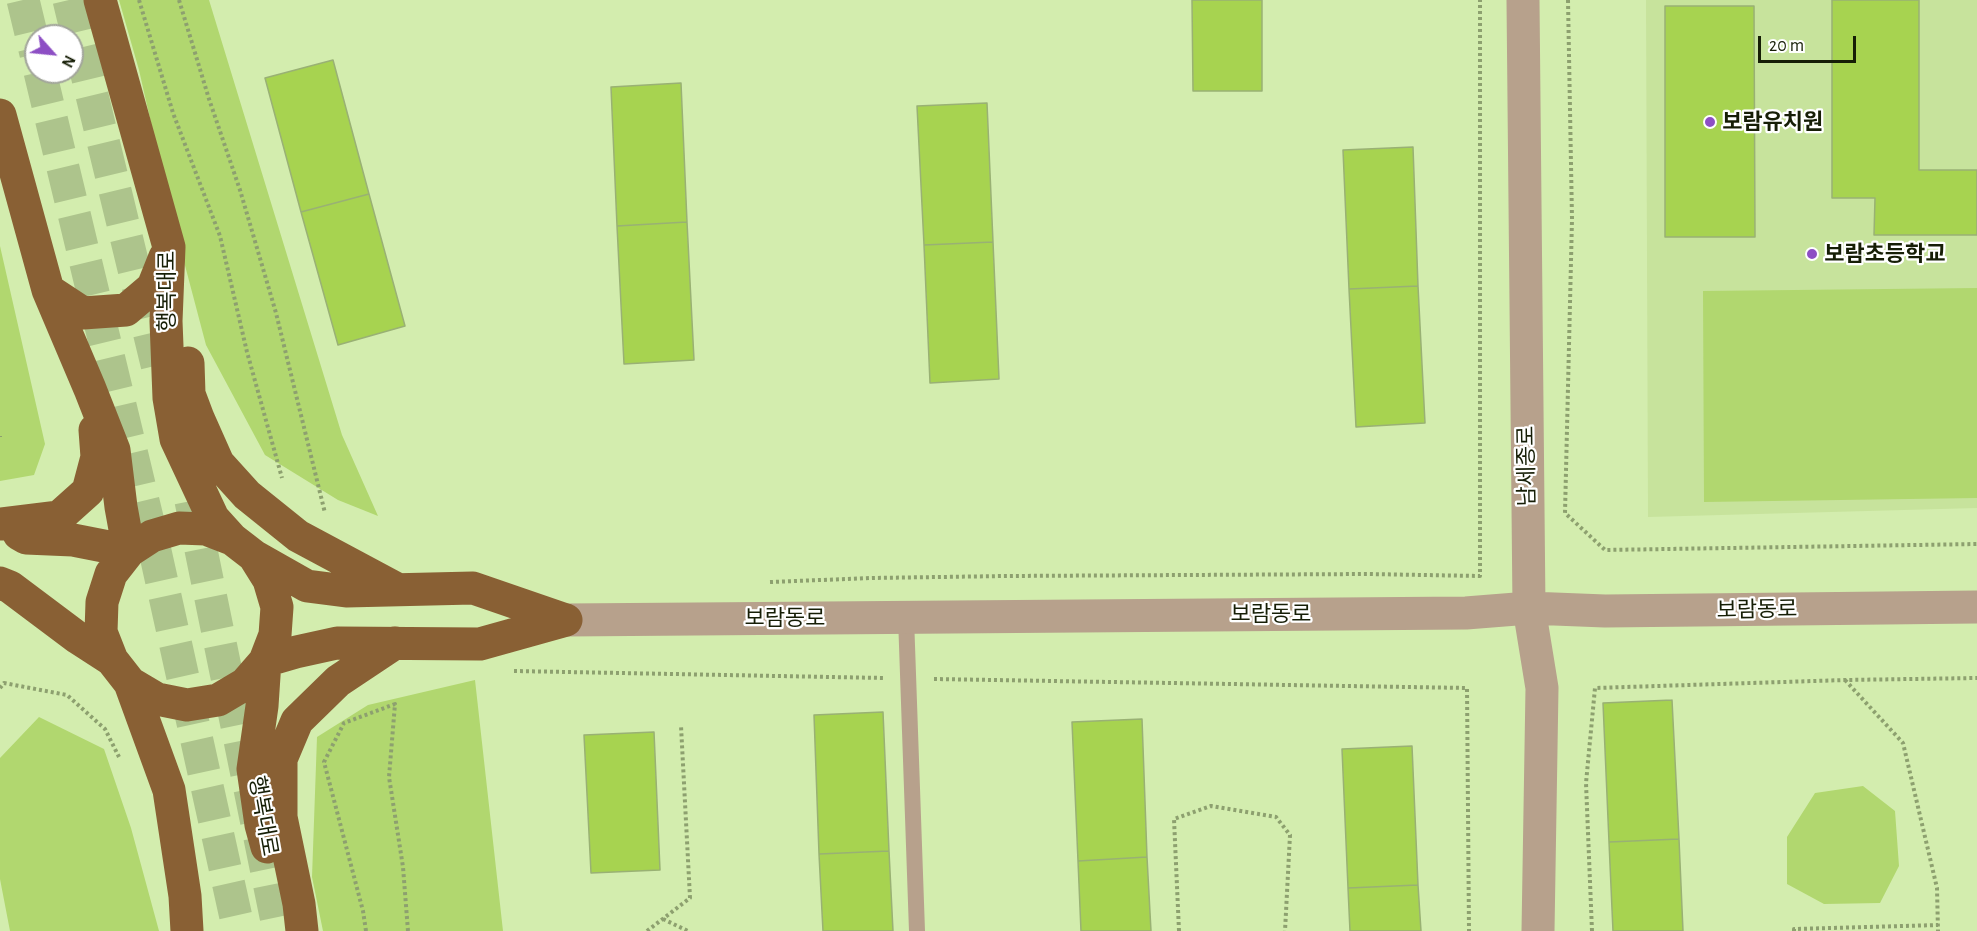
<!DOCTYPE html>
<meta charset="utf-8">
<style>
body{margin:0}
#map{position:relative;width:1977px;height:931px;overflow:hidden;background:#d3edae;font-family:"Alegreya Sans",sans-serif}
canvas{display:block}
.north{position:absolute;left:24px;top:24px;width:60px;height:60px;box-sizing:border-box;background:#fff;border:2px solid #a2a59b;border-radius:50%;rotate:117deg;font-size:16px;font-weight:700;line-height:24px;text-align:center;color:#161e06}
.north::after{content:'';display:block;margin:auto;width:21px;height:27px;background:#8d4fc4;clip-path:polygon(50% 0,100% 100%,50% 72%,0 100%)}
.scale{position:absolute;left:1758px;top:36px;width:98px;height:27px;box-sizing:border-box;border:3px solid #161e06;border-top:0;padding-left:8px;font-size:18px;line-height:21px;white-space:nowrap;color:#161e06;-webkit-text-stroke:4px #fff;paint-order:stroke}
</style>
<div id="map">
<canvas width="1977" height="931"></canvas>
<div class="north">N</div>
<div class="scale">20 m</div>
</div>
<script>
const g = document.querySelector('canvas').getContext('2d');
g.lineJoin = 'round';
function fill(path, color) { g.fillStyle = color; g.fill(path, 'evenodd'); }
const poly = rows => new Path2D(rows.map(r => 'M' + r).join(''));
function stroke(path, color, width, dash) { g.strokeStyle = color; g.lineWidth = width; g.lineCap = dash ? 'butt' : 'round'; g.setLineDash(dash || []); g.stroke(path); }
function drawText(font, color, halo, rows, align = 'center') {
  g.font = font + ' "Alegreya Sans","Noto Sans KR",sans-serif'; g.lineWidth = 4.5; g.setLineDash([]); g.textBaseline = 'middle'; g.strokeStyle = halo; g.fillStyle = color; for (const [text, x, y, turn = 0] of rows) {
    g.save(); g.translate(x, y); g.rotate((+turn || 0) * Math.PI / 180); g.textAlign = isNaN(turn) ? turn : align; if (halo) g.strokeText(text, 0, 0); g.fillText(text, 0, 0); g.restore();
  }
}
fill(poly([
 [1646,0,1977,0,1977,508,1648,517]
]), '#c7e39c');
fill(poly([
 [119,0,209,0,342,435,378,516,338,500,265,455,206,345,173,220,139,70],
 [0,246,45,444,34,475,0,481],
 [1977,288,1977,498,1704,502,1703,291],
 [475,680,503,931,323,931,312,877,317,737,368,705],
 [39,717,104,749,131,828,159,931,10,931,0,879,0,758],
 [1863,786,1895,811,1899,866,1880,903,1824,904,1787,884,1787,837,1815,793]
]), '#b1d76f');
const building = poly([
 [1192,0,1262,0,1262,91,1193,91,1192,0],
 [1832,0,1919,0,1919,170,1977,170,1977,235,1874,235,1875,198,1832,198,1832,0],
 [1665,6,1754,6,1755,237,1665,237,1665,6],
 [333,60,369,194,301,212,265,78,333,60],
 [681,83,687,222,617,226,611,87,681,83],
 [987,103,993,242,924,245,917,106,987,103],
 [1413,147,1418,286,1349,289,1343,150,1413,147],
 [369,194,405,326,338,345,301,212,369,194],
 [687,222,694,360,624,364,617,226,687,222],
 [993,242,999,379,930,383,924,245,993,242],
 [1418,286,1425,423,1356,427,1349,289,1418,286],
 [1672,700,1679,839,1609,842,1603,703,1672,700],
 [883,712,889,851,819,854,814,715,883,712],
 [1142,719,1147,857,1078,861,1072,722,1142,719],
 [654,732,660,870,591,873,584,735,654,732],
 [1412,746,1418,885,1348,888,1342,749,1412,746],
 [1679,839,1683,931,1613,931,1609,842,1679,839],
 [889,851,893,931,823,931,819,854,889,851],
 [1147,857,1151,931,1081,931,1078,861,1147,857],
 [1418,885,1421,931,1350,931,1348,888,1418,885]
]);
fill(building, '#a7d350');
stroke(building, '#99b174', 1.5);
stroke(poly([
 [23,0,36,54],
 [69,0,161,381],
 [40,72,155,551,239,931],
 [191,501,279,931]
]), '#adc48c', 33, [33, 16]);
stroke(poly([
 [139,0,173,113,220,236,247,352,282,478],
 [179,0,209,99,240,190,276,313,325,513],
 [1568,0,1572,219,1565,513,1605,550,1977,544],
 [0,436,0,437],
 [770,582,872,578,1006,576,1367,574,1480,576,1480,0],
 [514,671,884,678],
 [934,679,1467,688,1469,931],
 [1845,680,1903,743,1937,888,1938,931],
 [0,688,4,683,67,695,105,729,119,757],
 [663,919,688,931],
 [366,931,363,911,324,762,344,723,395,704,389,777,403,867,408,931],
 [647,931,690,898,681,726],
 [1179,931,1174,819,1211,806,1276,817,1290,835,1285,931],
 [1592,931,1586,783,1595,688,1845,680,1977,678],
 [1794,931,1794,929,1938,925]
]), '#8da06f', 4, [3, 3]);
stroke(poly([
 [906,617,917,931]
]), '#b7a18c', 16);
stroke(poly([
 [1523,0,1529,608,1542,688,1538,931],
 [566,620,1466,613,1529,608,1605,611,1977,607]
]), '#b7a18c', 33);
stroke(poly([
 [100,0,169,247,166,321,169,398,176,439,213,518,232,539],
 [0,115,48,290,90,389,114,450,121,507,129,551],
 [48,290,83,313,126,310,153,287,165,257],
 [188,363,189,394,198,418,218,463,247,495,298,536,397,589],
 [0,524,59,517,88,491,97,457,95,430],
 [19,534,26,538,73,540,129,551],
 [254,556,269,580,277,607,275,635,265,661,245,684,218,700,187,705,157,699,130,683,112,660,101,632,102,602,111,574,129,551,152,536,179,528,206,529,232,539,254,556,307,586,346,591,473,588,566,620],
 [0,583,10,587,78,638,112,660],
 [265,661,296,652,337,643,480,644,566,620],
 [265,661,262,706,253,769,261,825,267,847],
 [130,683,169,790,185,896,187,931],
 [302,931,299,904,281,817,281,759,297,721,338,681,395,643]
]), '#896034', 33);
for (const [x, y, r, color] of [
 [1710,122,6,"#8d4fc4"],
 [1812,254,6,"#8d4fc4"]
]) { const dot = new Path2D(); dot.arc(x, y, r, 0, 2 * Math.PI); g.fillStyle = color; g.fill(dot); stroke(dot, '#fff', 2); }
drawText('bold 22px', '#161e06', '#fff', [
 ["보람유치원",1722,122],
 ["보람초등학교",1824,254]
], 'left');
drawText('22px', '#161e06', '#fff', [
 ["행복대로",167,291,-90],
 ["남세종로",1527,466,-91],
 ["보람동로",1757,610,-1],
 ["보람동로",1271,614],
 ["보람동로",785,618],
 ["행복대로",263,816,80]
]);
</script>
